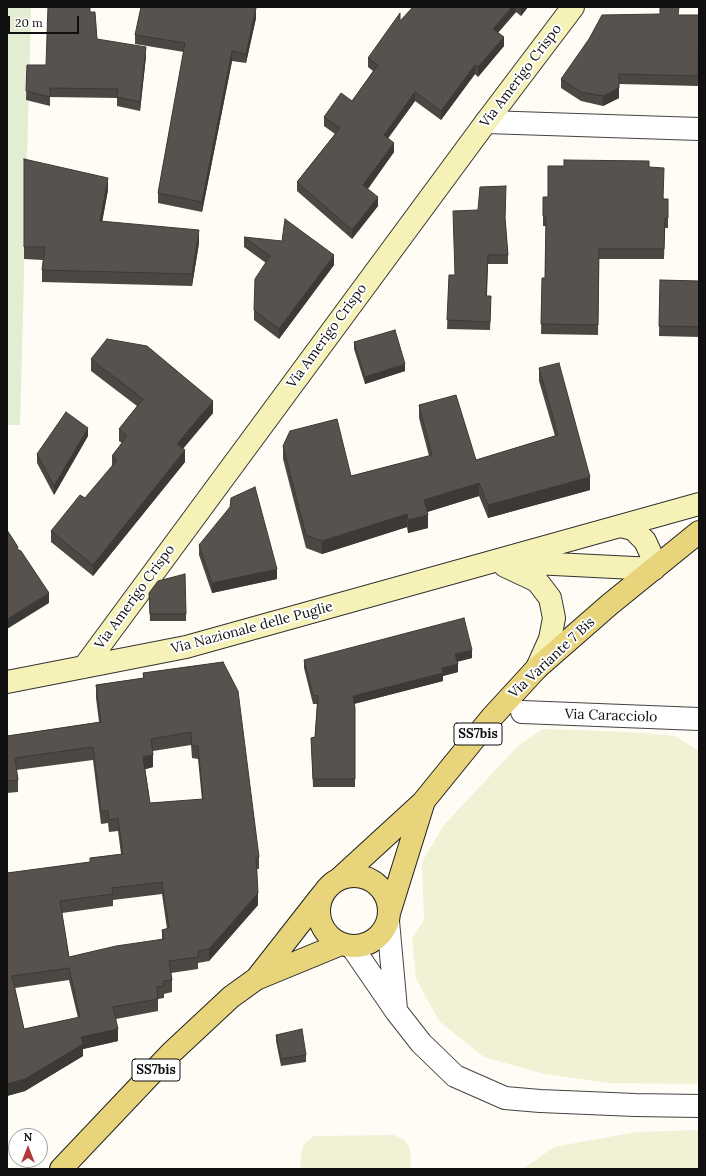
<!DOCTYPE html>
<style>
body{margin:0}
#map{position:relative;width:706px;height:1176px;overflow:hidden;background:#fefcf4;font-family:Lora,serif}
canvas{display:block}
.frame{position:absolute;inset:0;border:8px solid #101010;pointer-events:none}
.north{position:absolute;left:8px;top:1128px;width:40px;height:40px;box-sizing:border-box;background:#fff;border:1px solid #9f9f9f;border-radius:50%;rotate:0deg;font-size:11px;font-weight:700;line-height:16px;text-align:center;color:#101010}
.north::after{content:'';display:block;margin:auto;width:14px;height:18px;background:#b03a38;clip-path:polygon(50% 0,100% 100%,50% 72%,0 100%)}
.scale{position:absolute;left:8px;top:16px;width:71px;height:18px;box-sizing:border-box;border:2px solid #101010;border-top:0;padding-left:5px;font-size:12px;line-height:14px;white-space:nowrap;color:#101010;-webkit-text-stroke:3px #fff;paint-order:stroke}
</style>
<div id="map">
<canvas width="706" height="1176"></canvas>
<div class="frame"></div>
<div class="north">N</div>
<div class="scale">20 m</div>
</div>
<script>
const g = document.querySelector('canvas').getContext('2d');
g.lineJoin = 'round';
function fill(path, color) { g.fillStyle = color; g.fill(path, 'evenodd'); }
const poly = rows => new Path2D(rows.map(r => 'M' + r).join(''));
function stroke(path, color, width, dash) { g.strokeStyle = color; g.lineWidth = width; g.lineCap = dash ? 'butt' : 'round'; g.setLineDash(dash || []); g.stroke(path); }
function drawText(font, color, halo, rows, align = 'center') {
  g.font = font + ' Lora,serif'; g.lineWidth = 4; g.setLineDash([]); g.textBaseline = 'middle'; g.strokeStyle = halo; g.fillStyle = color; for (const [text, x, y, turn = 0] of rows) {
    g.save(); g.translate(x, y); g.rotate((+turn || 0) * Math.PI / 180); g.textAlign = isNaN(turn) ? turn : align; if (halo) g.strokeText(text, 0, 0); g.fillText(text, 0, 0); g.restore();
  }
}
fill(poly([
 [543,729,632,732,675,736,699,751,699,1082,694,1084,609,1083,545,1074,484,1057,439,1021,416,978,412,939,424,920,422,862,444,825,518,746],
 [699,1130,699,1169,523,1169,554,1147,636,1132],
 [394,1135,404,1140,410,1149,411,1169,301,1169,300,1162,303,1145,314,1136]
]), '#f1f1d6');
fill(poly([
 [7,7,31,7,20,425,7,425]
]), '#e2edd1');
const street = poly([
 [486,122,699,129],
 [522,712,699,719],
 [388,921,396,1009],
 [352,947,396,1011,421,1043,455,1076,505,1098,540,1101,635,1105,699,1106]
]);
const secondary = poly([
 [514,562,654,569,651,554,645,541,633,529,621,526],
 [505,566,537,581,550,598,554,618,550,639,537,668],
 [84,667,486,122,573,7],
 [7,682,186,647,699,504]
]);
const primary = poly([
 '319 911a35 35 0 1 1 70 0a35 35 0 1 1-70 0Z',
 [339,879,423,802,492,717,537,668,609,605,699,532],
 [390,910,423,804],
 [257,978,322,895],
 [61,1169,171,1053,231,997,256,979,341,944]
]);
stroke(street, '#434343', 24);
stroke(secondary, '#323232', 24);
stroke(primary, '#212121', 24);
stroke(street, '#fff', 22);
stroke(secondary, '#f6f2b7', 22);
stroke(primary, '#e8d47a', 22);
fill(poly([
 [413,7,528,7,521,16,516,12,498,33,504,46,478,77,475,74,441,120,415,101,388,138,394,152,368,189,378,206,352,239,297,191,297,182,335,134,324,126,324,117,352,101,373,71,368,67,368,58],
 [90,12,97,39,146,56,140,111,117,106,117,98,50,97,50,106,26,100,27,65,46,65],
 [679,15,699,41,698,86,619,84,619,98,603,106,581,101,561,88,561,79],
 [256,18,246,63,232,61,202,212,158,203,158,193,184,52,135,44,135,35],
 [24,159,108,190,102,221,199,243,192,286,42,282,42,270,43,260,24,259],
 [564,166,649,167,664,199,668,199,668,228,665,228,664,259,599,259,598,335,541,334,542,278,545,278,546,226,543,226,543,197,548,197],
 [506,195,505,219,508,255,508,264,488,264,487,296,491,305,490,330,447,329,449,275,455,275,478,210],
 [244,237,334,265,279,339,254,320,254,310,266,263,244,247],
 [660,280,699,281,699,337,659,336],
 [354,342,405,371,365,384,354,349],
 [91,359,213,413,183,449,185,462,93,576,51,542,51,531,85,498,112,466,112,456,122,443,119,441,119,429,137,406,91,371],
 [539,368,590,490,488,518,479,496,427,512,428,528,408,533,407,527,322,554,306,548,283,459,283,446,351,476,429,456,419,418,419,405,476,460,555,436,539,381],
 [88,436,54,495,37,463,37,454],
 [199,545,277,579,212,593,199,555],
 [149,593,186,614,186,621,150,621],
 [472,658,457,662,458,672,443,676,443,681,354,704,355,708,355,787,313,787,311,738,315,737,317,704,313,704,304,668,304,660],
 [223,662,259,857,259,869,257,869,258,905,209,961,198,963,198,969,171,973,172,980,172,992,164,994,164,998,158,999,158,1011,116,1019,118,1041,83,1049,83,1056,25,1091,7,1096,7,873,90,862,90,858,121,854,118,831,109,832,108,823,101,824,93,760,16,770,18,780,18,792,7,793,7,736,99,722,96,698,96,685,143,678,143,673],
 [191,745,192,758,198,759,202,800,150,803,145,769,153,767,153,751],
 [162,894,167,929,162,930,162,939,69,957,62,913,113,906,113,900],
 [69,980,78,1018,24,1029,15,988],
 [276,1035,306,1055,306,1062,281,1066,276,1041]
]), '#4b4742');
fill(poly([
 [512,7,516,7,516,12,493,38,493,29],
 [521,7,528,7,521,16],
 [256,8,256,18,246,63,246,54],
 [504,37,504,46,478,77,478,67],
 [146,47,146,56,140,111,140,102],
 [232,51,232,61,202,212,202,202],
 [475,65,475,74,441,120,441,111],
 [619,88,619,98,603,106,603,96],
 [415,92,415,101,384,144,384,135],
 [394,143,394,152,363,195,363,185],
 [108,178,108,190,100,234,100,221],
 [378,197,378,206,352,239,352,230],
 [199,230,199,243,192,286,192,274],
 [334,255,334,265,279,339,279,329],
 [405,364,405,371,365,384,365,377],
 [213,401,213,413,177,455,177,444],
 [88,428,88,436,54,495,54,486],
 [185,450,185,462,93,576,93,565],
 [590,477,590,490,488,518,488,505],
 [479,483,479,496,424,513,424,500],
 [407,514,407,527,322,554,322,541],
 [428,515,428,528,408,533,408,520],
 [277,569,277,579,212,593,212,583],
 [49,593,49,603,7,629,7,619],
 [472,650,472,658,455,662,455,654],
 [458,664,458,672,443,676,443,681,353,704,353,696,442,668],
 [153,755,153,767,143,770,143,757],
 [258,893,258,905,209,961,209,949],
 [118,1029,118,1041,83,1049,83,1056,25,1091,7,1096,7,1084,81,1037]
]), '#3d3936');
const building = poly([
 [48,7,90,7,90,12,95,12,97,39,146,47,140,102,117,97,118,89,50,88,50,97,26,91,27,65,46,65,48,7],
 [141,7,250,7,256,8,246,54,232,51,202,202,158,193,185,43,135,35,141,7],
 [413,7,512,7,493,29,504,37,478,67,475,65,441,111,415,92,384,135,394,143,363,185,378,197,352,230,297,182,340,128,324,117,341,93,352,101,378,65,368,58,400,13,400,21,413,7],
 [660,7,679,7,678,15,699,15,698,76,619,74,619,88,603,96,581,92,561,79,589,39,602,15,660,14,660,7],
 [24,159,108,178,100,221,199,230,192,274,42,270,45,247,24,247,24,159],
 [564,160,649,161,649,167,664,168,663,199,668,199,668,218,665,218,664,249,599,249,598,325,541,324,542,278,545,278,546,216,543,216,543,197,548,197,548,166,564,166,564,160],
 [506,186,505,217,508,255,488,255,486,296,491,296,490,322,447,320,449,275,455,275,453,211,478,210,480,187,506,186],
 [285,219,334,255,279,329,254,310,255,279,270,256,244,237,282,241,285,219],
 [660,280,699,281,699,327,659,326,660,280],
 [395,330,405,364,365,377,354,342,395,330],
 [107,339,147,346,213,401,177,444,185,450,93,565,51,531,80,495,85,498,117,460,112,456,127,436,119,429,143,399,91,359,107,339],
 [559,363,590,477,488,505,479,483,424,500,428,515,408,520,407,514,322,541,306,535,283,446,290,431,337,419,351,476,432,455,419,405,456,395,476,460,558,435,539,368,559,363],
 [66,412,88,428,54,486,37,454,66,412],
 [255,487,277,569,212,583,199,545,230,507,231,498,255,487],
 [7,530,18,547,17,549,21,551,49,593,7,619,7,530],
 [185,574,186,614,150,614,149,593,158,581,185,574],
 [464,618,472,650,455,654,458,664,442,668,443,673,353,696,355,708,355,779,313,779,311,738,315,737,318,696,313,695,304,660,464,618],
 [223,662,238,691,259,857,256,857,258,893,209,949,198,951,198,957,169,961,172,980,163,981,164,986,157,987,158,999,113,1007,118,1029,81,1037,83,1044,25,1079,7,1084,7,873,90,862,90,858,123,854,118,818,109,820,108,810,101,812,93,747,15,758,18,780,7,781,7,736,101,722,96,685,144,678,143,673,223,662],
 [191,732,192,746,198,746,203,799,150,803,143,757,153,755,151,739,191,732],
 [162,882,169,928,162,930,164,939,116,946,69,957,60,901,113,894,112,888,162,882],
 [69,968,80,1017,24,1029,12,976,69,968],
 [302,1029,306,1055,281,1059,276,1035,302,1029]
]);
fill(building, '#57524d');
stroke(building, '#3d3936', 1);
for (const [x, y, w] of [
 [478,734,48],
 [156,1070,48]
]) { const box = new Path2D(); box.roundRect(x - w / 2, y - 11, w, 22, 3); g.fillStyle = '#fff'; g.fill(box); stroke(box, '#101010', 1); }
drawText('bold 13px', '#101010', null, [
 ["SS7bis",478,734],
 ["SS7bis",156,1070]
]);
drawText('14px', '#101010', '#fff', [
 ["Via Amerigo Crispo",521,76,-53],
 ["Via Amerigo Crispo",327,336,-54],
 ["Via Amerigo Crispo",135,597,-54],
 ["Via Nazionale delle Puglie",252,628,-15],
 ["Via Variante 7 Bis",552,658,-43],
 ["Via Caracciolo",611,716,2]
]);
</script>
